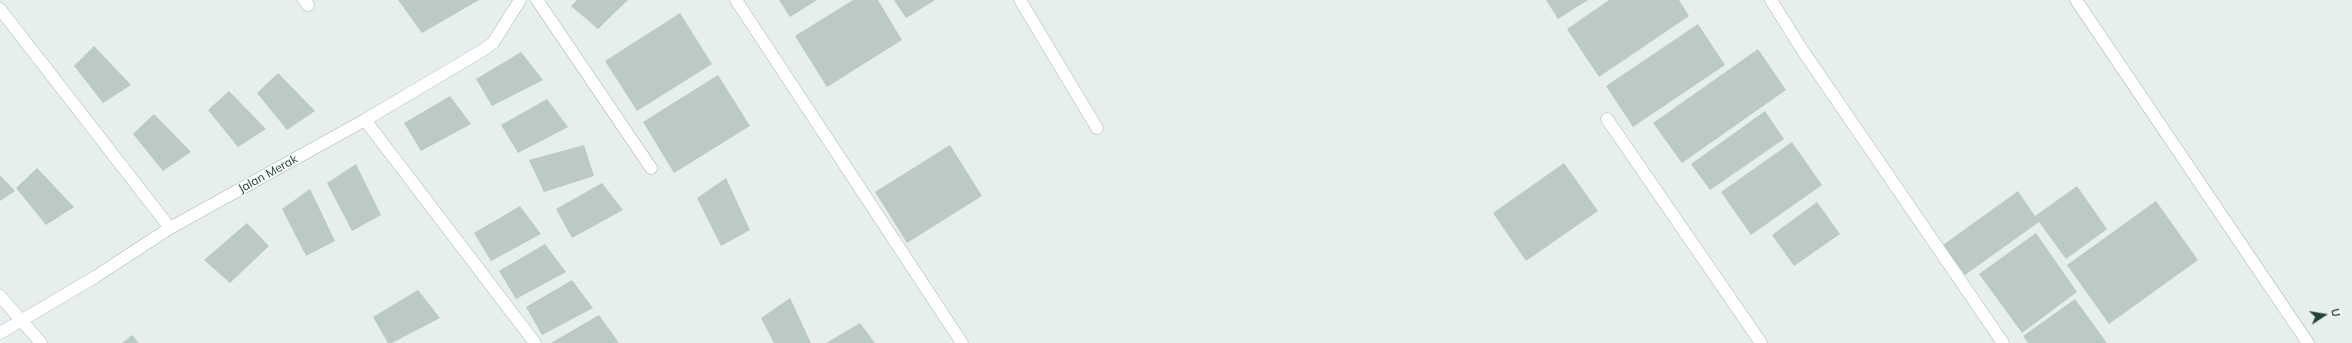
<!DOCTYPE html>
<style>
body{margin:0}
#map{position:relative;width:2352px;height:343px;overflow:hidden;background:#e6efeb;font-family:Mulish,sans-serif}
canvas{display:block}
.north{position:absolute;left:2304px;top:295px;width:40px;height:40px;-webkit-text-stroke:3px #f7fbf9;paint-order:stroke;rotate:78deg;font-size:11px;font-weight:700;line-height:16px;text-align:center;color:#24423a}
.north::after{content:'';display:block;margin:auto;width:14px;height:18px;background:#24423a;clip-path:polygon(50% 0,100% 100%,50% 72%,0 100%)}
</style>
<div id="map">
<canvas width="2352" height="343"></canvas>
<div class="north">U</div>
</div>
<script>
const g = document.querySelector('canvas').getContext('2d');
g.lineJoin = 'round';
function fill(path, color) { g.fillStyle = color; g.fill(path, 'evenodd'); }
const poly = rows => new Path2D(rows.map(r => 'M' + r).join(''));
function stroke(path, color, width, dash) { g.strokeStyle = color; g.lineWidth = width; g.lineCap = dash ? 'butt' : 'round'; g.setLineDash(dash || []); g.stroke(path); }
function drawText(font, color, halo, rows, align = 'center') {
  g.font = font + ' Mulish,sans-serif'; g.lineWidth = 3; g.setLineDash([]); g.textBaseline = 'middle'; g.strokeStyle = halo; g.fillStyle = color; for (const [text, x, y, turn = 0] of rows) {
    g.save(); g.translate(x, y); g.rotate((+turn || 0) * Math.PI / 180); g.textAlign = isNaN(turn) ? turn : align; if (halo) g.strokeText(text, 0, 0); g.fillText(text, 0, 0); g.restore();
  }
}
fill(poly([
 [398,0,479,0,422,33],
 [577,0,628,0,598,29,571,6],
 [779,0,817,0,790,17],
 [853,0,878,0,902,40,827,87,795,36],
 [894,0,935,0,906,18],
 [1546,0,1588,0,1558,19],
 [1609,0,1679,0,1689,16,1599,77,1567,29],
 [680,13,712,64,637,111,605,61],
 [1698,24,1725,65,1633,127,1606,86],
 [94,46,131,85,103,103,74,66],
 [1758,49,1786,90,1682,163,1653,123],
 [521,52,543,80,492,106,476,79],
 [278,73,315,111,287,130,257,93],
 [718,75,750,126,674,173,643,122],
 [229,91,266,129,238,147,208,110],
 [450,96,471,124,421,151,404,123],
 [547,99,568,127,518,153,501,125],
 [1765,111,1784,139,1710,190,1691,164],
 [154,114,191,152,163,171,133,134],
 [1792,142,1822,185,1751,235,1721,192],
 [584,145,594,176,544,192,529,160],
 [950,145,982,196,907,243,875,192],
 [1564,163,1598,211,1526,261,1493,213],
 [356,164,381,215,352,231,327,183],
 [37,168,74,207,46,225,16,188],
 [0,175,15,191,0,201],
 [726,178,750,230,721,246,697,198],
 [602,183,623,210,572,238,556,209],
 [2077,186,2107,229,2066,259,2039,222,1965,275,1943,245,2018,191,2035,216],
 [310,189,335,241,306,256,282,209],
 [2156,201,2198,260,2109,324,2067,265],
 [1817,202,1840,234,1794,266,1772,235],
 [520,206,541,234,491,261,474,233],
 [247,223,269,246,230,283,204,260],
 [2036,233,2077,292,2022,333,1979,274],
 [545,244,566,272,516,299,499,271],
 [572,280,593,308,542,335,526,307],
 [418,290,440,318,392,343,388,343,373,317],
 [790,298,811,343,774,343,761,318],
 [2075,299,2107,343,2028,343,2023,336],
 [599,315,619,343,551,343],
 [860,323,875,343,826,343],
 [132,335,139,343,122,343]
]), '#bbcac4');
const street = poly([
 [304,0,308,5],
 [537,0,651,168],
 [736,0,962,343],
 [1020,0,1097,128],
 [1771,0,1801,48,2003,343],
 [2076,0,2308,343],
 [0,9,170,228],
 [1607,119,1761,343],
 [365,120,535,343],
 [0,296,41,343],
 [0,333,95,277,170,228,365,120,483,50,493,43,520,0]
]);
stroke(street, '#a8b8b2', 13);
stroke(street, '#fff', 12);
drawText('12px', '#24423a', '#f7fbf9', [
 ["Jalan Merak",268,174,-29]
]);
</script>
